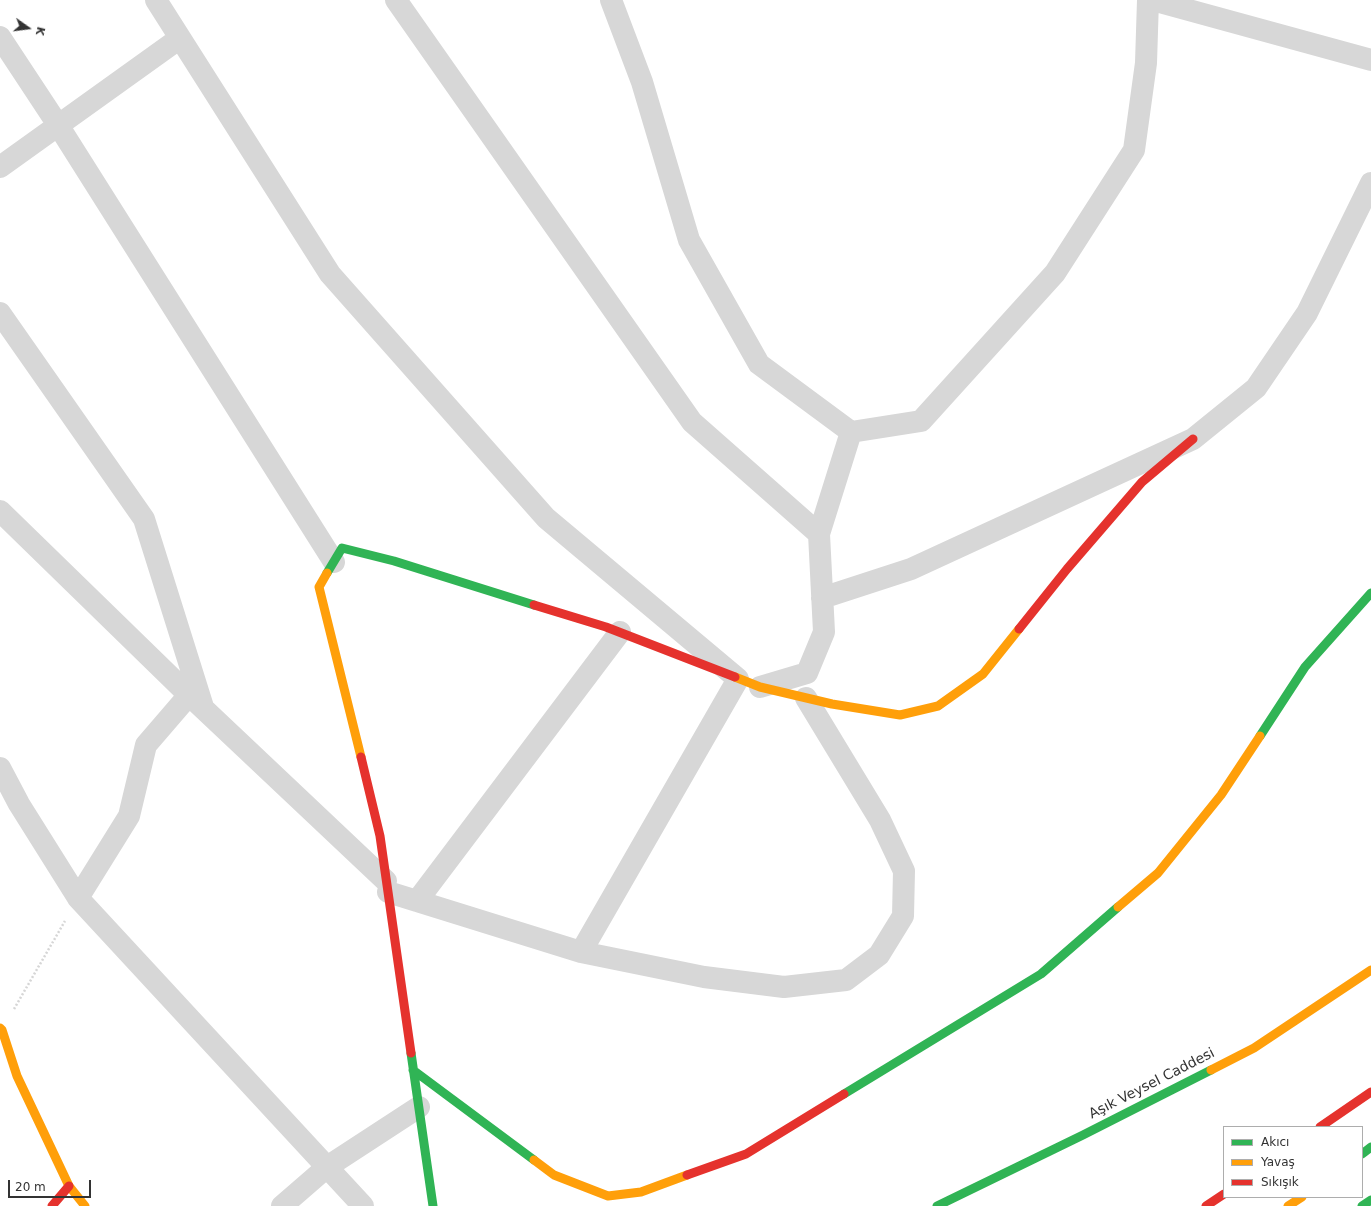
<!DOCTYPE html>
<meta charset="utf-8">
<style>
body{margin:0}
#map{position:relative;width:1371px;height:1206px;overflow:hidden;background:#fff;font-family:"DejaVu Sans",sans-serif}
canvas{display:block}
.legend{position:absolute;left:1223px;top:1126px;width:140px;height:72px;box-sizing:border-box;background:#fff;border:1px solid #adadad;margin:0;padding:5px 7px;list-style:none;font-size:12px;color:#333}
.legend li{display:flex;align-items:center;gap:8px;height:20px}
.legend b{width:20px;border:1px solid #adadad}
.north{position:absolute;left:8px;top:8px;width:40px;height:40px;-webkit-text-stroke:3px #fff;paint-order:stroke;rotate:104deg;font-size:11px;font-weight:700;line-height:16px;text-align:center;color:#333}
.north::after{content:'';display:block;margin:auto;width:14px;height:18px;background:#333;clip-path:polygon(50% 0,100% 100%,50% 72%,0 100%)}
.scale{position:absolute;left:8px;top:1180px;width:83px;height:18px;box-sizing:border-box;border:2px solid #333;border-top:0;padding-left:5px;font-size:12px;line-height:14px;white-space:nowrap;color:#333;-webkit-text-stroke:3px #fff;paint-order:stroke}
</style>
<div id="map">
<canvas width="1371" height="1206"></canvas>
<ul class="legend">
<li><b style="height:5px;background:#30b455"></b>Akıcı</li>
<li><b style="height:5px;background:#ff9f0a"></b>Yavaş</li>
<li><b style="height:5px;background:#e5322d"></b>Sıkışık</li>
</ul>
<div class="north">K</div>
<div class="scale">20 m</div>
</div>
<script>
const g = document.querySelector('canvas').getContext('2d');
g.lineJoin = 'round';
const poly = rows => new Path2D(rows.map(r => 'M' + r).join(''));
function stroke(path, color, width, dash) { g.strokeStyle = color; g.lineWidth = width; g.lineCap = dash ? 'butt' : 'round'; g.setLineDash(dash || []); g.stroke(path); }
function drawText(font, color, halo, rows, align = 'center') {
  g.font = font + ' "DejaVu Sans",sans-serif'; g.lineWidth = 4; g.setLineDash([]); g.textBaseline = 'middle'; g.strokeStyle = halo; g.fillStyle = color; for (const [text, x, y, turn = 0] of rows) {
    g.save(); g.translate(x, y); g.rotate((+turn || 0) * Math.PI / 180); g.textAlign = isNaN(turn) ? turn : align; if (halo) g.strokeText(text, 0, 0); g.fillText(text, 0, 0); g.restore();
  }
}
stroke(poly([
 [14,1009,65,921]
]), '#d6d6d6', 2.5, [2, 2]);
stroke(poly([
 [156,0,330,274,546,518,738,679,581,952],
 [396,0,692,422,819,534],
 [611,0,642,82,689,240,759,364,851,432,921,421,1055,273,1134,150,1146,63,1148,0],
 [1152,0,1371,60],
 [0,37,58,125,334,562],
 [0,167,180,38],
 [0,313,144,519,203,707],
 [0,511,189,695,386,881],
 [822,598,911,569,1193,439,1256,388,1307,313,1371,183],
 [760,687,807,673,824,632,819,534,851,432],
 [0,768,19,804,78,898,363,1206],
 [388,892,581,952,704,977,784,987,846,980,879,955,903,916,904,871,880,820,806,698],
 [78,898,129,816,146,745,189,695],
 [417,901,620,632],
 [282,1206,327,1167,419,1107]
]), '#d7d7d7', 22);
stroke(poly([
 [327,573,342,548,394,561,534,605],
 [1260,736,1305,667,1371,593],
 [411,1053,433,1206],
 [413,1070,534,1160],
 [844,1094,1041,974,1118,907],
 [1362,1154,1371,1147],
 [937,1206,1083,1135,1211,1070],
 [1362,1206,1371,1200]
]), '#30b455', 9);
stroke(poly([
 [327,573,319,587,361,757],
 [735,677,760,687,832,704,900,715,938,706,983,674,1019,629],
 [1118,907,1158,873,1221,795,1260,736],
 [0,1028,2,1030,17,1076,69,1186,85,1206],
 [1211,1070,1254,1048,1371,970],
 [534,1160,554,1175,608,1196,641,1192,687,1175],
 [1288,1206,1302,1197]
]), '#ff9f0a', 9);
stroke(poly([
 [534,605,606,627,735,677],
 [1019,629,1067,569,1142,482,1193,439],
 [361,757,380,836,411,1053],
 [1320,1127,1371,1092],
 [687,1175,746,1154,844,1094],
 [52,1206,69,1186],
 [1206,1206,1224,1194]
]), '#e5322d', 9);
drawText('14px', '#333', '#fff', [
 ["Aşık Veysel Caddesi",1152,1084,-27]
]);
</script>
